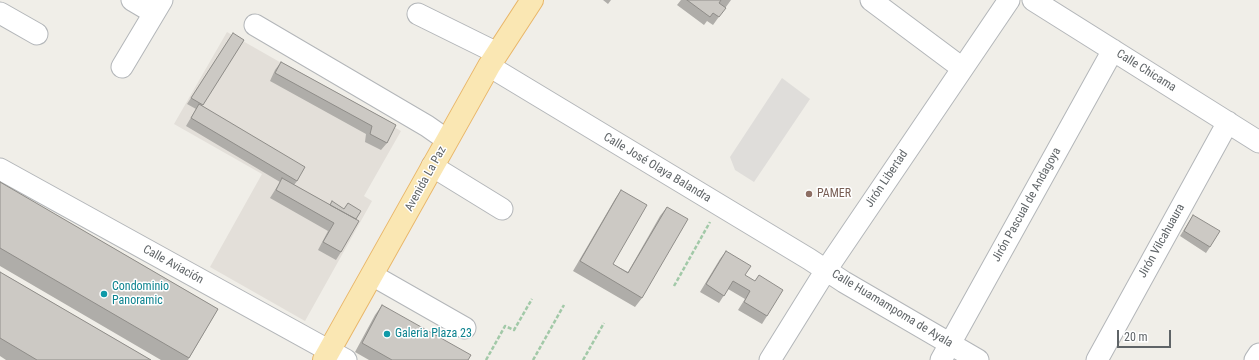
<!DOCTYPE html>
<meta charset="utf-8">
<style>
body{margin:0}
#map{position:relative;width:1259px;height:360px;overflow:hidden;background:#f0eee8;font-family:"Roboto Condensed",sans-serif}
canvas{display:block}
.scale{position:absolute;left:1117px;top:330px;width:54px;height:18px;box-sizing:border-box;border:2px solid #5f6467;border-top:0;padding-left:5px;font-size:12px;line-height:14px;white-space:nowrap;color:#5f6467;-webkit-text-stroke:3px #fff;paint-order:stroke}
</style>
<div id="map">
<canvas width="1259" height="360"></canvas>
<div class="scale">20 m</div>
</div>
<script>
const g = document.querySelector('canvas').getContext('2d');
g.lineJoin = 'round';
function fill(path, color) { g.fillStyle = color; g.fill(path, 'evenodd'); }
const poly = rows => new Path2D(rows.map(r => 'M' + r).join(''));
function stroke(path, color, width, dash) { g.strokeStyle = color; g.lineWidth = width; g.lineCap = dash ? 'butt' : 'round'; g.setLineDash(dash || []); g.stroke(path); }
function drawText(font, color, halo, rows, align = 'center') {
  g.font = font + ' "Roboto Condensed",sans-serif'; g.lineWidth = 3; g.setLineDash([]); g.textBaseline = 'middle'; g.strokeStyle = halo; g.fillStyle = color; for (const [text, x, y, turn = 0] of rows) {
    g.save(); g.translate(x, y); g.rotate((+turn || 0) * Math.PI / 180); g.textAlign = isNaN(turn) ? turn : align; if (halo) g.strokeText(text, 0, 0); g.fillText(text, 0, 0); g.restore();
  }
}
fill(poly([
 [782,78,810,99,754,182,735,170,730,157]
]), '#dfddda');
fill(poly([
 [227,32,401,131,364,196,372,201,305,321,210,267,262,174,174,124]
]), '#e3dfd9');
const minor = poly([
 [132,0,154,13],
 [871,0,962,68],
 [1033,0,1259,142],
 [0,13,37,34],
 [418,14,497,53],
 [255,25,427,126,447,140],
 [489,66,809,259,844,282,978,360],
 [122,67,162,0],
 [432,166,502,209],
 [0,169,346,360],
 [372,275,465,328],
 [770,360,826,270,1009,0],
 [941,360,1113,50],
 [1097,360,1228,122],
 [1255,360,1259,354]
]);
const major = poly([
 [324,360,489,66,532,0]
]);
stroke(minor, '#b3b6b9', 23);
stroke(major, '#e9b668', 24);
stroke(poly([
 [674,286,710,222],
 [486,360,505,326,514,330,532,299],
 [533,360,564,305],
 [583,360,604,323]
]), '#a2c9a8', 2.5, [4, 2]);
stroke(minor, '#fff', 21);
stroke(major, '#fae7b3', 22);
fill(poly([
 [603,0,611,0,608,4],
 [681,0,731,0,713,25,707,21,704,25,677,5],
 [229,39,244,40,202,106,297,181,294,185,356,219,341,252,336,260,318,250,328,231,270,198,280,182,186,126,196,109,187,104],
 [281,62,396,125,387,143,381,150,365,142,366,134,270,81,275,70],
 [0,182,218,309,188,360,161,360,0,266],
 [621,190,613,264,628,272,660,216,667,207,642,298,635,307,573,271,615,199],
 [1193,215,1210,247,1206,253,1180,236],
 [726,251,745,275,767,316,762,324,738,310,745,299,728,289,719,303,700,292,720,259],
 [0,272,151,360,6,360,0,356],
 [382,305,468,360,369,360,355,352,375,315]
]), '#afada9');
const building = poly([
 [687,0,721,0,719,3,726,8,719,17,713,13,710,17,687,0],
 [233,33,244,40,203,105,191,98,233,33],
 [281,62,396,125,387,143,370,134,372,126,275,73,281,62],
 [199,104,305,167,297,181,191,118,199,104],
 [282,178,359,221,341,252,323,242,334,223,276,190,282,178],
 [0,182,218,309,189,358,0,248,0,182],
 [621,190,647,205,613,264,628,273,667,207,688,219,642,298,580,261,621,190],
 [332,201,344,209,348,203,361,211,356,219,330,205,332,201],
 [1193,215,1220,231,1210,247,1184,231,1193,215],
 [726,251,751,266,745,275,755,281,759,275,783,290,767,316,744,302,750,291,733,281,724,296,706,284,726,251],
 [0,272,151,360,37,360,0,338,0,272],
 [382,305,471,355,468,360,392,360,362,343,382,305]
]);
fill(building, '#ccc9c4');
stroke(building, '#8f8d89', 1);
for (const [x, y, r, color] of [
 [809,194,4,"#8d6e63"],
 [104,294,4,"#0f9aa8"],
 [387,334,4,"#0f9aa8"]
]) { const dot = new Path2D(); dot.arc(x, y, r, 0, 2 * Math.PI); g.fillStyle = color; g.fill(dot); stroke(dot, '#fff', 1.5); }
drawText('12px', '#5f6467', '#fff', [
 ["Calle Chicama",1146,71,32],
 ["Calle José Olaya Balandra",657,168,31],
 ["Avenida La Paz",426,179,-61],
 ["Jirón Libertad",887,179,-56],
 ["Jirón Pascual de Andagoya",1027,205,-61],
 ["Jirón Vilcahuaura",1162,241,-61],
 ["Calle Aviación",173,265,29],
 ["Calle Huamampoma de Ayala",892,309,31]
]);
drawText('12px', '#785e54', '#fff', [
 ["PAMER",817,194]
], 'left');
drawText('12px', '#0d838f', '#fff', [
 ["Condominio",112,287],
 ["Panoramic",112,301],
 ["Galeria Plaza 23",395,334]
], 'left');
</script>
